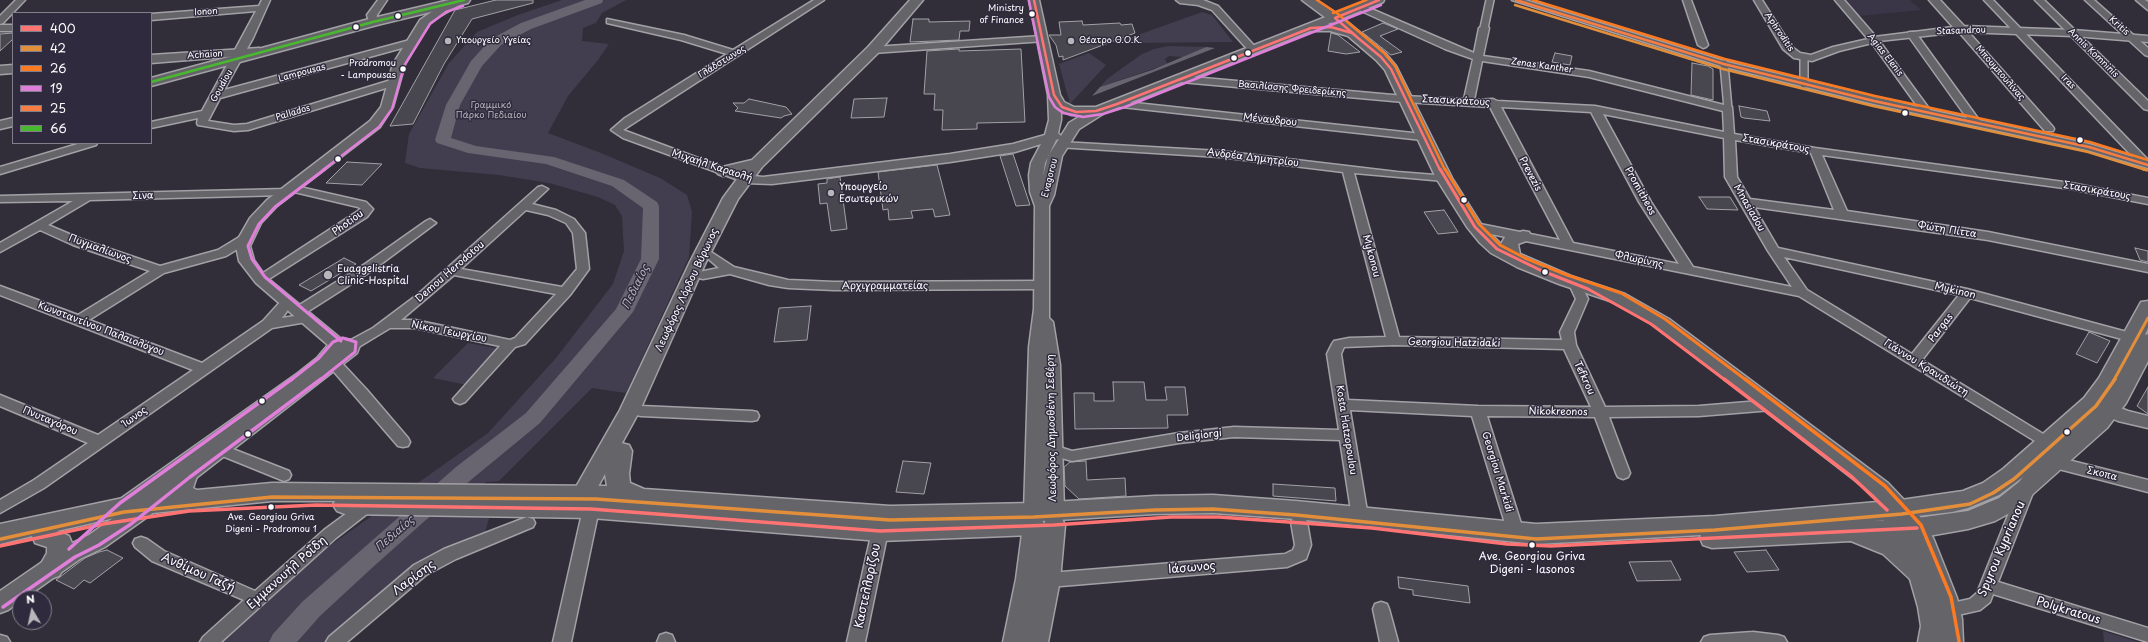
<!DOCTYPE html>
<meta charset="utf-8">
<style>
body{margin:0}
#map{position:relative;width:2148px;height:642px;overflow:hidden;background:#312e39;font-family:"Playpen Sans",sans-serif}
canvas{display:block}
.legend{position:absolute;left:12px;top:12px;width:140px;height:132px;box-sizing:border-box;background:#2f2a3d;border:1px solid #827f8b;margin:0;padding:5px 7px;list-style:none;font-size:12px;color:#fff}
.legend li{display:flex;align-items:center;gap:8px;height:20px}
.legend b{width:20px;border:1px solid #827f8b}
.north{position:absolute;left:12px;top:590px;width:40px;height:40px;box-sizing:border-box;background:#2f2a3d;border:1px solid #827f8b;border-radius:50%;rotate:351deg;font-size:11px;font-weight:700;line-height:16px;text-align:center;color:#fff}
.north::after{content:'';display:block;margin:auto;width:14px;height:18px;background:#b7b6ba;clip-path:polygon(50% 0,100% 100%,50% 72%,0 100%)}
</style>
<div id="map">
<canvas width="2148" height="642"></canvas>
<ul class="legend">
<li><b style="height:5px;background:#ff7373"></b>400</li>
<li><b style="height:5px;background:#e38e3a"></b>42</li>
<li><b style="height:5px;background:#fc7a22"></b>26</li>
<li><b style="height:5px;background:#e07fda"></b>19</li>
<li><b style="height:5px;background:#f77d43"></b>25</li>
<li><b style="height:5px;background:#48b92f"></b>66</li>
</ul>
<div class="north">N</div>
</div>
<script>
const g = document.querySelector('canvas').getContext('2d');
g.lineJoin = 'round';
function fill(path, color) { g.fillStyle = color; g.fill(path, 'evenodd'); }
const poly = rows => new Path2D(rows.map(r => 'M' + r).join(''));
function stroke(path, color, width, dash) { g.strokeStyle = color; g.lineWidth = width; g.lineCap = dash ? 'butt' : 'round'; g.setLineDash(dash || []); g.stroke(path); }
function drawText(font, color, halo, rows, align = 'center') {
  g.font = font + ' "Playpen Sans",sans-serif'; g.lineWidth = 3; g.setLineDash([]); g.textBaseline = 'middle'; g.strokeStyle = halo; g.fillStyle = color; for (const [text, x, y, turn = 0] of rows) {
    g.save(); g.translate(x, y); g.rotate((+turn || 0) * Math.PI / 180); g.textAlign = isNaN(turn) ? turn : align; if (halo) g.strokeText(text, 0, 0); g.fillText(text, 0, 0); g.restore();
  }
}
fill(poly([
 [1844,0,1910,0,1921,10,1858,16]
]), '#3b3647');
fill(poly([
 [562,0,626,0,602,13,596,23,583,28,582,41,609,44,598,60,568,96,548,133,601,153,660,178,687,195,692,212,689,257,626,393,592,388,499,481,486,482,451,516,489,518,485,532,421,563,328,642,218,642,324,550,488,433,556,358,613,284,624,251,622,216,615,205,598,197,549,183,499,175,420,168,405,163,409,134,449,63,477,32,518,15],
 [1202,12,1212,15,1233,42,1131,43,1124,40],
 [1168,46,1206,47,1183,57,1169,56,1165,59,1167,64,1100,87,1107,79,1142,54,1154,49],
 [1089,53,1106,65,1070,104,1059,64],
 [468,343,500,349,467,385,433,378],
 [2103,631,2138,642,2104,642]
]), '#433e4f');
fill(poly([
 [1206,47,1215,48,1092,96,1100,87,1152,70]
]), '#686571');
fill(poly([
 [585,0,603,0,602,3,531,29,501,45,482,66,460,105,451,138,476,146,554,157,624,180,657,202,659,206,659,259,633,312,540,423,472,479,373,567,320,616,297,642,269,642,273,634,302,602,456,467,526,413,616,309,641,259,643,208,612,186,546,164,468,153,437,143,435,140,446,105,471,61,491,39,521,23,585,0]
]), '#686571');
const building = poly([
 [496,0,533,0,533,3,472,19,444,64,413,124,390,126,455,10,496,0],
 [913,19,929,19,929,22,970,21,969,31,960,31,959,40,910,42,913,19],
 [1082,21,1083,25,1120,23,1121,25,1132,24,1135,33,1063,60,1063,56,1059,57,1056,45,1049,35,1061,35,1059,22,1082,21],
 [1383,23,1398,29,1380,36,1402,52,1391,55,1362,32,1383,23],
 [13,33,13,39,0,51,0,34,13,33],
 [1331,33,1338,35,1360,52,1346,54,1328,51,1331,33],
 [959,49,959,51,1021,49,1025,122,977,123,977,129,942,130,943,110,934,110,935,94,924,94,927,51,959,49],
 [1555,53,1572,56,1570,65,1552,62,1555,53],
 [1692,63,1708,66,1713,69,1713,100,1691,95,1692,63],
 [887,98,884,117,851,118,854,99,887,98],
 [749,99,786,107,792,114,784,116,781,118,735,111,738,108,733,103,744,103,749,99],
 [1739,106,1767,111,1770,121,1744,118,1741,117,1739,106],
 [1013,154,1030,205,1016,206,1000,156,1013,154],
 [347,162,382,164,362,185,326,183,347,162],
 [937,165,950,215,935,217,933,209,911,211,913,218,889,220,888,209,883,210,878,172,937,165],
 [840,177,847,229,831,231,827,203,820,204,818,184,827,183,827,179,840,177],
 [1699,197,1730,197,1738,210,1707,209,1699,197],
 [1444,210,1458,232,1438,234,1424,212,1444,210],
 [2135,248,2148,251,2148,262,2140,260,2135,248],
 [344,258,356,264,311,291,299,285,344,258],
 [811,306,807,340,774,342,779,308,811,306],
 [2089,332,2110,341,2097,363,2076,354,2089,332],
 [1113,382,1144,382,1146,400,1167,400,1165,387,1185,387,1188,415,1167,415,1168,428,1075,429,1074,393,1094,393,1094,401,1114,401,1113,382],
 [2148,387,2148,414,2137,406,2148,387],
 [903,461,931,463,924,494,896,492,903,461],
 [1086,461,1087,480,1125,478,1126,496,1079,499,1065,486,1064,467,1070,462,1086,461],
 [1273,484,1335,488,1336,501,1273,496,1273,484],
 [107,550,123,558,90,583,84,580,74,589,56,580,85,558,99,552,107,550],
 [1766,550,1779,570,1747,572,1734,552,1766,550],
 [1671,561,1681,580,1637,581,1629,562,1671,561],
 [1398,577,1468,586,1470,603,1413,595,1413,590,1399,588,1398,577]
]);
fill(building, '#48464e');
stroke(building, '#a2a1a6', 1);
const pedestrian = poly([
 [1484,28,1490,0],
 [1804,58,1804,84],
 [1724,64,1728,109]
]);
const minor = poly([
 [16,0,25,0,3,23,0,24,0,16,16,0],
 [262,0,270,0,253,38,224,90,410,40,415,43,413,45,220,98,208,121,234,125,247,124,388,81,396,81,396,85,248,130,234,131,198,125,197,123,198,118,151,128,151,122,202,111,256,11,151,20,151,14,259,6,262,0],
 [378,0,387,0,377,15,376,24,370,24,367,15,378,0],
 [814,0,824,0,623,130,749,177,751,179,749,181,741,181,623,138,611,130,625,118,727,54,681,40,607,23,607,19,684,35,733,50,814,0],
 [1176,0,1203,0,1218,6,1258,50,1253,53,1250,52,1212,10,1198,5,1180,3,1176,0],
 [1512,0,1525,0,1727,62,1918,107,1872,43,1839,51,1812,61,1794,58,1783,49,1754,0,1762,0,1792,47,1800,53,1811,55,1833,47,1868,39,1835,0,1844,0,1877,38,1930,110,1967,118,1907,34,1909,32,1915,32,1979,120,2089,144,2133,157,1984,0,1993,0,2148,160,2148,168,2087,150,1874,104,1721,66,1512,0],
 [1683,0,1691,0,1708,45,1706,47,1703,48,1698,45,1683,0],
 [2035,0,2044,0,2148,101,2148,110,2144,109,2035,0],
 [2085,0,2094,0,2148,48,2148,56,2145,55,2085,0],
 [2136,0,2145,0,2148,2,2148,10,2136,0],
 [1362,5,1474,53,1479,28,1484,25,1487,26,1489,28,1483,56,1589,71,1732,107,1734,134,1815,148,2071,183,2148,198,2148,204,2071,189,1822,155,1847,211,1988,232,2148,264,2148,272,1988,240,1754,207,1778,248,1967,289,2138,335,2140,338,2138,341,2133,342,1970,298,1922,360,2053,440,2055,444,2053,448,2048,449,1799,296,1471,230,1469,227,1475,223,1560,240,1490,107,1404,102,1181,82,1176,79,1181,76,1404,96,1464,99,1473,59,1445,49,1359,10,1359,6,1362,5],
 [1482,61,1589,77,1723,111,1724,132,1595,106,1497,101,1493,99,1474,100,1482,61],
 [1501,107,1591,112,1639,202,1679,264,1573,243,1501,107],
 [1603,114,1724,138,1725,177,1768,251,1792,287,1693,267,1651,202,1603,114],
 [1735,140,1811,153,1834,210,1750,199,1737,177,1735,140],
 [1784,257,1959,295,1912,354,1807,290,1784,257],
 [0,25,13,25,13,31,0,31,0,25],
 [1961,26,1964,27,2053,127,2054,129,2053,131,2045,131,1958,31,1956,29,1961,26],
 [1042,36,1047,39,1045,41,873,53,868,50,873,47,1042,36],
 [1117,101,1422,134,1427,137,1422,140,1113,106,1112,104,1117,101],
 [1061,142,1220,151,1397,172,1448,176,1450,178,1444,181,1354,173,1399,337,1562,340,1560,332,1576,299,1569,284,1575,280,1579,281,1588,299,1574,332,1576,345,1605,407,1699,406,1772,400,1777,401,1779,405,1777,409,1772,410,1699,416,1609,417,1630,473,1628,477,1623,479,1618,477,1616,473,1595,417,1487,416,1524,533,1522,537,1516,539,1510,537,1508,533,1472,416,1350,410,1368,517,1365,521,1360,523,1355,521,1352,517,1340,440,1234,437,1179,443,1072,461,1048,454,1046,450,1048,446,1053,445,1072,451,1179,433,1234,427,1339,430,1327,354,1332,344,1334,341,1349,338,1386,337,1343,172,1220,157,1057,147,1056,145,1061,142],
 [1394,345,1564,349,1591,407,1478,406,1348,400,1341,354,1344,347,1394,345],
 [81,143,97,143,96,145,0,174,0,167,81,143],
 [291,185,366,202,373,209,367,217,261,284,257,283,255,280,257,277,361,209,358,207,290,191,289,194,285,195,90,200,48,225,81,239,160,266,218,250,241,236,249,236,251,239,249,242,226,256,164,273,89,320,202,363,263,321,282,300,292,300,293,303,282,318,295,316,292,312,293,309,365,264,426,221,430,219,436,223,373,270,304,314,312,315,313,318,312,321,272,328,44,488,0,513,0,500,34,480,88,443,0,406,0,395,98,435,193,370,0,295,0,286,78,315,150,271,73,245,40,230,0,252,0,243,73,201,0,202,0,196,286,189,287,186,291,185],
 [542,186,548,189,532,204,556,210,574,219,585,233,589,269,570,295,525,344,515,347,465,402,460,404,455,402,453,399,500,346,415,328,390,328,357,348,347,348,345,345,347,342,373,328,417,295,538,187,542,186],
 [526,210,548,215,566,223,573,233,577,269,562,287,461,269,526,210],
 [454,275,556,294,515,338,510,340,415,320,401,320,454,275],
 [711,252,734,267,788,280,834,282,1042,281,1048,285,1042,289,834,290,788,288,769,285,730,274,703,279,699,278,697,275,699,272,719,268,705,256,711,252],
 [334,358,339,360,367,390,408,438,410,442,408,446,403,447,398,446,329,366,327,363,329,360,334,358],
 [641,406,752,411,757,412,759,416,757,420,752,421,641,416,636,415,634,411,636,407,641,406],
 [220,444,289,471,291,475,289,479,284,481,215,453,213,449,215,445,220,444],
 [2056,457,2148,480,2148,492,2051,467,2049,463,2051,459,2056,457],
 [2026,484,2031,486,2034,490,1998,582,2148,628,2148,642,1993,594,1990,602,1980,610,1949,617,1943,615,1941,610,1943,605,1970,599,1977,593,2018,490,2021,486,2026,484],
 [367,500,372,502,375,506,372,510,336,538,221,642,200,642,203,637,244,600,152,561,135,547,133,543,135,539,141,537,147,539,164,551,255,591,324,530,362,502,367,500],
 [591,503,596,505,599,509,571,642,553,642,583,509,586,505,591,503],
 [1299,516,1305,518,1307,522,1311,545,1306,559,1287,567,1049,587,1043,585,1041,580,1043,575,1049,573,1285,554,1293,550,1295,545,1291,522,1293,518,1299,516],
 [527,517,533,519,535,523,533,527,456,559,426,575,347,642,326,642,329,637,414,565,444,549,527,517],
 [880,525,886,527,888,531,865,642,847,642,872,531,874,527,880,525],
 [1381,602,1387,604,1389,609,1398,642,1380,642,1373,609,1375,604,1381,602],
 [1753,632,1778,635,1784,637,1787,642,1701,642,1704,637,1710,635,1753,632],
 [666,633,672,635,675,642,657,642,660,635,666,633],
 [0,635,7,637,10,642,0,642,0,635]
]);
const tertiary = poly([
 [454,0,466,1,430,22,405,64,393,107,380,127,277,206,261,223,250,246,254,260,266,277,340,338,358,341,360,345,357,353,156,509,149,511,142,509,140,505,123,514,116,512,114,507,116,502,298,373,317,358,328,345,256,283,239,261,236,246,238,239,250,218,267,200,370,121,381,107,393,64,420,20,440,6,454,0],
 [1029,0,1039,0,1060,95,1064,102,1074,107,1096,107,1369,0,1384,0,1383,2,1106,112,1079,129,1062,156,1054,195,1049,206,1049,318,1053,322,1060,365,1064,512,1061,517,1054,519,1047,517,1044,512,1044,450,1044,512,1041,517,1034,519,1027,517,1024,512,1029,347,1034,309,1035,206,1030,192,1029,175,1031,163,1041,144,1015,152,950,162,772,184,745,183,738,179,745,175,763,177,950,154,1013,144,1045,135,1049,120,1048,95,1029,0],
 [1061,110,1071,115,1082,115,1069,123,1061,136,1058,133,1061,120,1061,110],
 [1059,139,1048,156,1043,176,1045,163,1056,140,1059,139],
 [1929,0,1940,0,1964,26,2073,30,2148,36,2148,42,2073,36,1961,32,1870,42,1868,40,1870,38,1874,37,1953,27,1929,0],
 [259,48,265,52,263,54,151,63,151,55,259,48],
 [13,65,13,73,0,74,0,66,13,65],
 [2099,400,2128,411,2148,416,2148,428,2118,421,2093,410,2090,406,2093,402,2099,400]
]);
const secondary = poly([
 [449,0,470,0,468,3,377,25,151,86,151,78,369,19,449,0],
 [910,0,923,0,878,53,762,167,738,199,706,262,640,410,583,514,575,516,567,514,564,508,620,410,690,262,723,198,743,171,723,176,718,174,715,171,718,168,752,160,868,47,910,0],
 [1302,0,1316,0,1339,15,1386,54,1396,66,1452,178,1481,224,1501,244,1505,237,1523,231,1529,232,1531,236,1529,240,1518,244,1520,254,1571,276,1625,294,1669,319,1888,483,1925,522,1934,540,1957,598,1962,619,1963,642,1918,642,1921,626,1918,607,1908,572,1892,533,1882,518,1885,512,1888,511,1874,495,1657,327,1613,302,1559,284,1517,267,1491,253,1480,243,1467,227,1436,178,1385,70,1376,60,1348,36,1330,31,1306,31,1305,28,1306,25,1311,24,1334,24,1302,0],
 [13,118,13,126,0,129,0,121,13,118],
 [149,496,157,498,160,504,157,510,105,547,80,559,25,598,20,598,20,601,8,610,0,613,0,591,64,547,89,535,141,498,149,496],
 [1054,516,1062,519,1065,525,1060,580,1048,642,1003,642,1016,579,1023,526,1026,520,1034,517,1042,520,1044,524,1046,519,1054,516]
]);
const primary = poly([
 [2148,301,2148,328,2145,335,2148,334,2148,361,2126,403,2107,428,2015,510,1995,521,1968,529,1917,538,1897,538,1928,565,1931,572,1928,579,1919,582,1910,579,1883,554,1851,541,1712,548,1703,545,1700,538,1701,535,1536,544,1296,519,1213,513,1155,514,1041,521,1044,526,1040,533,1032,535,880,541,591,518,345,514,337,511,333,505,335,501,272,501,123,516,57,531,69,536,72,543,71,555,59,576,50,579,41,576,38,569,47,553,47,547,35,543,32,536,0,544,0,524,123,498,172,493,169,488,176,473,179,467,187,464,195,467,198,473,193,488,197,490,272,483,607,486,605,474,610,451,613,445,621,443,629,445,632,451,629,474,630,483,644,489,890,506,1034,503,1155,496,1213,495,1296,501,1536,524,1715,516,1901,500,1963,491,1983,483,2003,469,2084,398,2099,378,2141,302,2148,301],
 [2023,477,2019,482,1999,498,1968,511,1917,518,1874,521,1952,512,1968,508,1999,495,2023,477]
]);
stroke(pedestrian, '#a2a1a6', 10);
stroke(minor, '#a2a1a6', 3);
stroke(tertiary, '#a2a1a6', 3);
stroke(secondary, '#a2a1a6', 3);
stroke(primary, '#a2a1a6', 3);
stroke(pedestrian, '#656469', 7);
fill(minor, '#656469');
fill(tertiary, '#656469');
fill(secondary, '#656469');
fill(primary, '#656469');
stroke(poly([
 [1034,0,1054,95,1062,107,1076,112,1096,111,1117,104,1311,28,1331,27,1352,33,1381,57,1391,69,1440,170],
 [1356,36,1335,18,1379,0]
]), '#ff7373', 2.5);
stroke(poly([
 [1440,169,1475,227,1497,249,1540,270,1588,289,1651,324,1725,380]
]), '#ff7373', 3);
stroke(poly([
 [1724,379,1852,477,1887,510],
 [0,546,103,524,189,511,316,505,591,509,880,531,1054,525,1171,517,1219,517,1372,528,1507,544,1551,546,1917,528]
]), '#ff7373', 3.5);
stroke(poly([
 [1515,5,1723,69,1873,106,2088,152,2146,170]
]), '#e38e3a', 2.5);
stroke(poly([
 [2143,169,2147,170],
 [2114,380,2148,318]
]), '#e38e3a', 3);
stroke(poly([
 [1,539,124,512,272,497,596,499,890,520,1034,517,1155,510,1213,509,1296,515,1536,539,1715,530,1902,514,1970,504,1993,493,2014,479,2096,406,2115,379]
]), '#e38e3a', 3.5);
stroke(poly([
 [1317,0,1338,14,1384,53,1395,66,1445,170],
 [1533,0,1725,59,1875,96,2090,142,2148,160],
 [1333,13,1366,0]
]), '#fc7a22', 2.5);
stroke(poly([
 [1445,169,1479,224,1500,245,1525,258,1567,275,1621,293,1665,319,1746,380]
]), '#fc7a22', 3);
stroke(poly([
 [1745,379,1885,486,1921,525,1951,597,1959,641]
]), '#fc7a22', 3.5);
stroke(poly([
 [1029,1,1049,97,1055,107,1063,113,1083,117,1103,114,1125,107,1381,5],
 [323,170,379,127,392,109,404,66,430,24,446,12,463,6]
]), '#e07fda', 2.5);
stroke(poly([
 [325,169,275,207,259,224,248,246,252,259,265,277,341,341],
 [291,380,319,358,333,342,343,338,356,342,355,352,320,380]
]), '#e07fda', 3);
stroke(poly([
 [69,549,120,503,292,379],
 [3,607,75,557,99,545,131,524,190,477,321,379]
]), '#e07fda', 3.5);
stroke(poly([
 [1516,0,1724,64,1874,101,2089,147,2148,165]
]), '#f77d43', 2.5);
stroke(poly([
 [151,82,373,22,464,0]
]), '#48b92f', 2.5);
for (const [x, y, r, color] of [
 [1032,14,3.5,"#fff"],
 [398,16,3.5,"#fff"],
 [356,27,3.5,"#fff"],
 [448,41,4,"#b7b6ba"],
 [1071,41,4,"#b7b6ba"],
 [1248,53,3.5,"#fff"],
 [1234,58,3.5,"#fff"],
 [403,69,3.5,"#fff"],
 [1905,113,3.5,"#fff"],
 [2080,140,3.5,"#fff"],
 [338,159,3.5,"#fff"],
 [831,193,4,"#b7b6ba"],
 [1464,200,3.5,"#fff"],
 [1545,272,3.5,"#fff"],
 [328,275,5,"#b7b6ba"],
 [262,401,3.5,"#fff"],
 [2067,432,3.5,"#fff"],
 [248,434,3.5,"#fff"],
 [271,507,3.5,"#fff"],
 [1532,545,3.5,"#fff"]
]) { const dot = new Path2D(); dot.arc(x, y, r, 0, 2 * Math.PI); g.fillStyle = color; g.fill(dot); stroke(dot, '#2f2a3d', 1.5); }
drawText('9px', '#fff', '#2f2a3d', [
 ["Ministry",1024,9],
 ["of Finance",1024,21],
 ["Prodromou",396,64],
 ["- Lampousas",396,76],
 ["Ave. Georgiou Griva",271,518,"center"],
 ["Digeni - Prodromou 1",271,530,"center"]
], 'right');
drawText('9px', '#fff', '#2f2a3d', [
 ["Ionon",206,12,-4],
 ["Kritis",2119,26,42],
 ["Stasandrou",1961,31,-2],
 ["Aphroditis",1779,32,56],
 ["Annis Komninis",2093,53,44],
 ["Achaion",205,55,-4],
 ["Agias Elenis",1885,55,52],
 ["Γλάδστωνος",722,62,-32],
 ["Zenas Kanther",1542,66,8],
 ["Lampousas",302,73,-15],
 ["Μπουμπουλίνας",2000,73,49],
 ["Iras",2068,82,46],
 ["Goudiou",222,86,-61],
 ["Βασιλίσσης Φρειδερίκης",1292,89,5],
 ["Pallados",293,113,-17],
 ["Evagorou",1050,178,-76]
]);
drawText('9px', '#fff', '#2f2a3d', [
 ["Υπουργείο Υγείας",456,41],
 ["Θέατρο Θ.Ο.Κ.",1079,41]
], 'left');
drawText('9px', '#b5b3ba', '#2f2a3d', [
 ["Γραμμικό",491,106],
 ["Πάρκο Πεδιαίου",491,116]
]);
drawText('10px', '#fff', '#2f2a3d', [
 ["Στασικράτους",1456,101,3],
 ["Μένανδρου",1270,120,6],
 ["Στασικράτους",1776,144,10],
 ["Ανδρέα Δημητρίου",1253,158,7],
 ["Μιχαήλ Καραολή",712,166,18],
 ["Prevezis",1530,174,62],
 ["Promitheos",1640,191,61],
 ["Στασικράτους",2097,191,10],
 ["Σινα",143,196,-2],
 ["Mnasiadou",1749,208,60],
 ["Photiou",348,223,-36],
 ["Φώτη Πίττα",1947,230,9],
 ["Πυγμαλίωνος",100,249,20],
 ["Mykonou",1371,256,75],
 ["Φλωρίνης",1639,260,12],
 ["Demou Herodotou",450,272,-41],
 ["Αρχιγραμματείας",885,286],
 ["Λεωφόρος Λόρδου Βύρωνος",687,290,-65],
 ["Mykinon",1955,291,13],
 ["Pargas",1941,328,-52],
 ["Κωνσταντίνου Παλαιολόγου",101,329,21],
 ["Νίκου Γεωργίου",449,332,11],
 ["Georgiou Hatzidaki",1454,343,1],
 ["Γιάννου Κρανιδιώτη",1926,368,32],
 ["Tefkrou",1584,378,65],
 ["Nikokreonos",1558,412,1],
 ["Ίωνος",135,417,-36],
 ["Πνυταγόρου",50,421,23],
 ["Λεωφόρος Δημοσθένη Σεβέρη",1052,428,-91],
 ["Kosta Hatzopoulou",1346,430,81],
 ["Deligiorgi",1199,436,-7],
 ["Georgiou Markidi",1497,472,73],
 ["Σκοπα",2102,474,14]
]);
drawText('10px', '#fff', '#2f2a3d', [
 ["Υπουργείο",839,187],
 ["Εσωτερικών",839,199],
 ["Euaggelistria",337,269],
 ["Clinic-Hospital",337,281]
], 'left');
drawText('italic 11px', '#b6b4bb', '#2f2a3d', [
 ["Πεδιαίος",636,287,-64],
 ["Πεδιαίος",395,534,-41]
]);
drawText('11px', '#fff', '#2f2a3d', [
 ["Ave. Georgiou Griva",1532,557],
 ["Digeni - Iasonos",1532,570]
]);
drawText('12px', '#fff', '#2f2a3d', [
 ["Spyrou Kyprianou",2002,549,-67],
 ["Ιάσωνος",1192,568,-5],
 ["Ανθίμου Γαζή",198,573,24],
 ["Εμμανουήλ Ροΐδη",287,573,-42],
 ["Λαρίσης",414,578,-37],
 ["Καστελλορίζου",868,586,-78],
 ["Polykratous",2068,611,17]
]);
</script>
